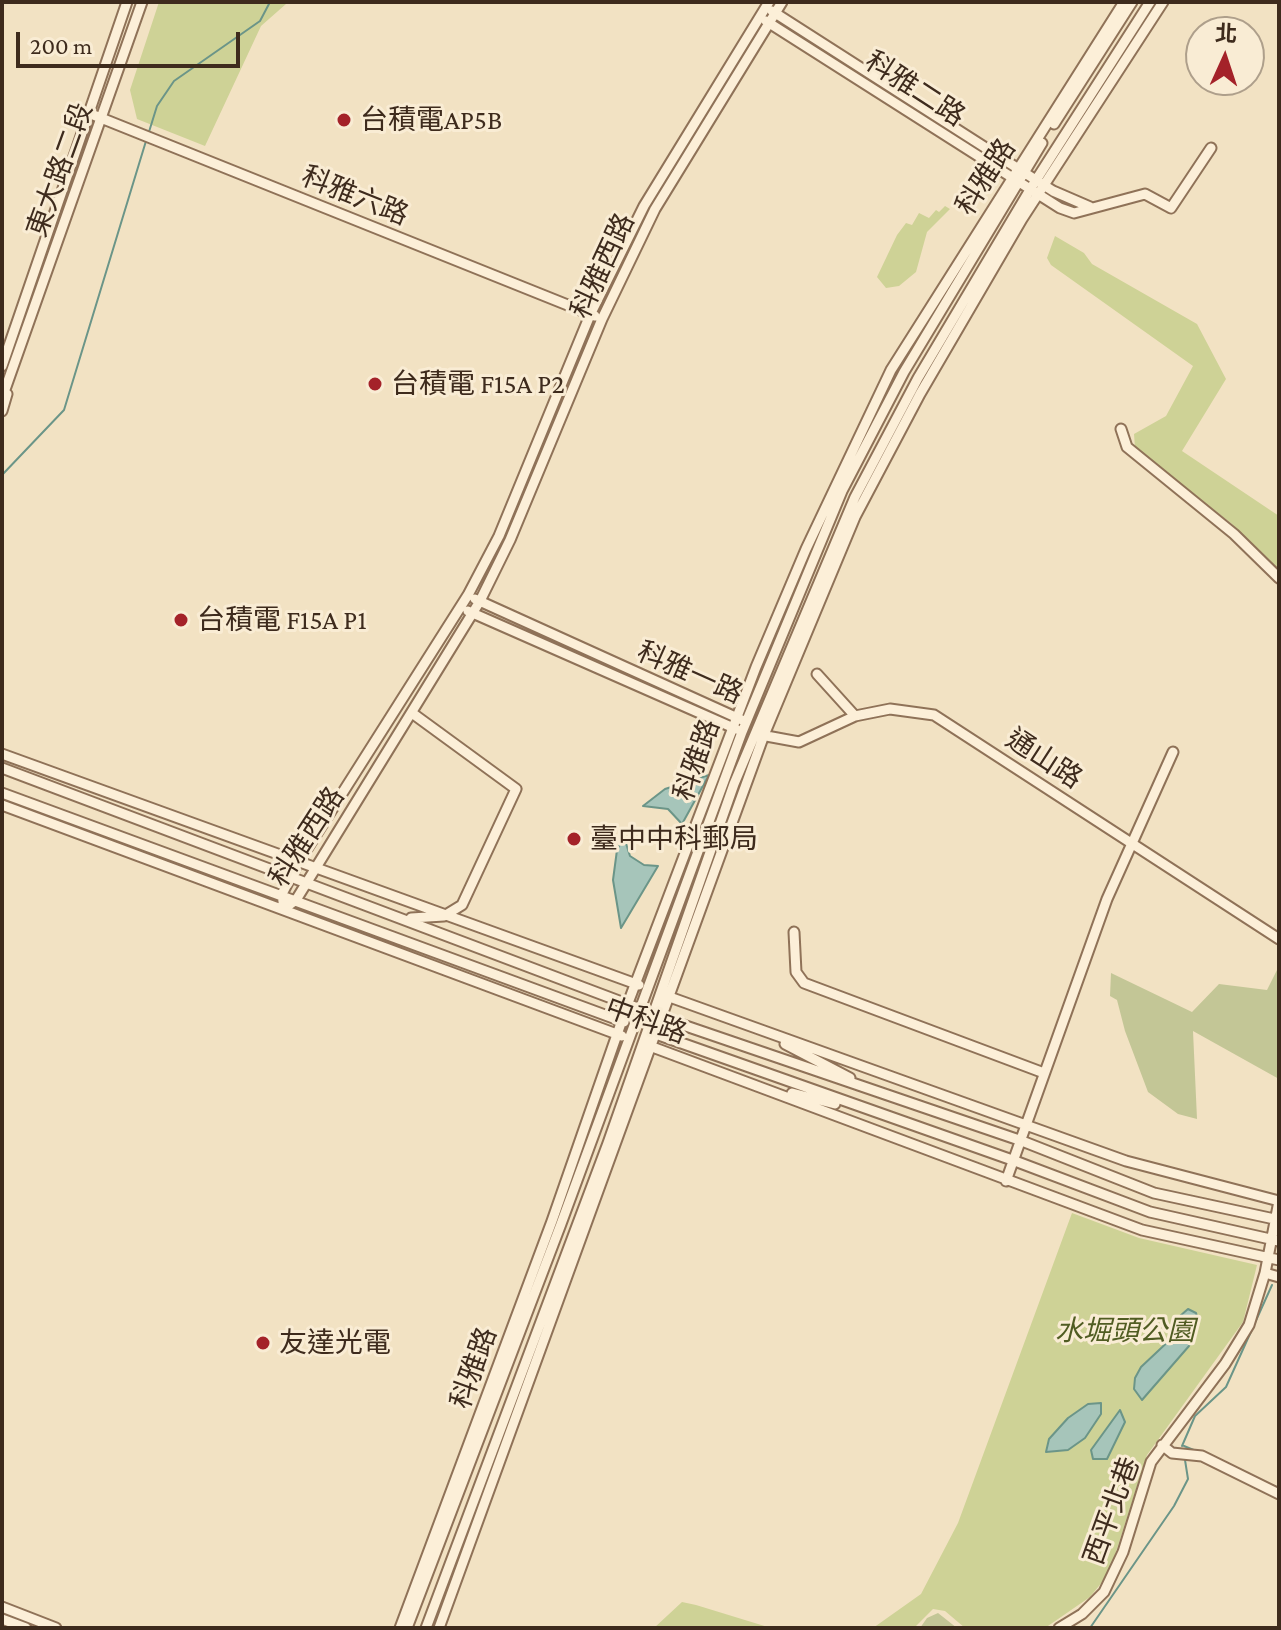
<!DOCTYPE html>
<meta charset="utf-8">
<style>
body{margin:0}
#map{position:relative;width:1281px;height:1630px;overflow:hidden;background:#f2e2c3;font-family:"Crimson Pro","Noto Sans TC",serif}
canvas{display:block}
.frame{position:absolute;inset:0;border:4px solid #3e2b1d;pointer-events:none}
.north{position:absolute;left:1185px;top:16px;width:80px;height:80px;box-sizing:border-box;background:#f9ecd4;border:2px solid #ae9f8b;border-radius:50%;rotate:3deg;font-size:22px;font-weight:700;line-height:32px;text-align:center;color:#3e2b1d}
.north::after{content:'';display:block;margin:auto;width:28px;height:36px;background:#a42229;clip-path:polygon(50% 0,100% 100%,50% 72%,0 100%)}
.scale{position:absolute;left:16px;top:32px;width:224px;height:36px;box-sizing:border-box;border:4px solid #3e2b1d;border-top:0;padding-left:10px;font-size:24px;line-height:28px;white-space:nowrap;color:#3e2b1d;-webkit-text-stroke:6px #f9ecd4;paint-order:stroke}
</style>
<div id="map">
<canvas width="1281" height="1630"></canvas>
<div class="frame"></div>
<div class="north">北</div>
<div class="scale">200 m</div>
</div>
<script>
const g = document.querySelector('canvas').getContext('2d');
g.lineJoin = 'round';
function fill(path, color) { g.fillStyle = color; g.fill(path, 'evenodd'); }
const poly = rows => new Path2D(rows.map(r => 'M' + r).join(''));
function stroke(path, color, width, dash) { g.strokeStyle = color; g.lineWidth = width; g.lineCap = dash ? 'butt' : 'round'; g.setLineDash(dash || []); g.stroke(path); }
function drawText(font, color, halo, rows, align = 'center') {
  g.font = font + ' "Crimson Pro","Noto Sans TC",serif'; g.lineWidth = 6; g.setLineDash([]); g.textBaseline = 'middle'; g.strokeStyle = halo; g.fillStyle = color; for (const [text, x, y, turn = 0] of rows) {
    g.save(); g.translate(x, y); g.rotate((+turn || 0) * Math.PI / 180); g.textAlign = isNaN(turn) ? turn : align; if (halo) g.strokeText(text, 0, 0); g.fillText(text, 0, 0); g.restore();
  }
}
fill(poly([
 [159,2,286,4,261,26,205,146,137,119,130,90],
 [945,206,950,209,927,232,916,272,899,286,886,288,877,277,897,235,906,223,912,225,919,213,929,218,936,210,939,212],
 [1055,236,1084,253,1092,264,1197,324,1226,379,1182,451,1279,516,1279,574,1232,524,1135,448,1134,434,1166,416,1193,366,1051,265,1047,258],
 [1072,1213,1139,1238,1257,1265,1243,1322,1147,1455,1115,1555,1107,1576,1090,1597,1045,1628,965,1628,945,1611,933,1609,914,1628,873,1628,921,1594,958,1523],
 [682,1602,696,1605,771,1628,654,1628]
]), '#ced296');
fill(poly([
 [1279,966,1279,1079,1193,1031,1197,1119,1178,1114,1148,1092,1125,1031,1117,1000,1110,996,1111,973,1192,1012,1219,984,1267,990],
 [938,1613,957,1628,920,1628,927,1618]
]), '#c3c696');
const water = poly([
 [709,775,682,824,668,809,643,806,665,789,709,775],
 [624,837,630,856,644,865,658,866,621,928,613,880,617,850,624,837],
 [1188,1309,1196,1313,1198,1320,1189,1346,1142,1400,1134,1389,1135,1378,1141,1367,1174,1336,1180,1316,1188,1309],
 [1101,1403,1101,1414,1085,1438,1068,1450,1046,1452,1049,1439,1068,1418,1088,1404,1101,1403],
 [1120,1410,1125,1422,1107,1459,1093,1459,1091,1450,1120,1410]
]);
fill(water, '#a6c5ba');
stroke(water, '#6b9588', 2);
stroke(poly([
 [148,135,157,106,174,81,260,21,270,2],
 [2,475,64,410,146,141],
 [1182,1446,1195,1416,1226,1387,1272,1285],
 [1184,1446,1196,1451],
 [1264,1482,1279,1488],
 [1090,1628,1174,1506,1188,1479,1185,1460]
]), '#6b9588', 2);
const minor = poly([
 [772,11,1053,191,1090,207],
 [766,21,1060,208,1074,213,1145,194,1171,208,1211,148],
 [91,114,595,316],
 [1054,124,1132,2],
 [2,366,127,2],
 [2,398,142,2],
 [2,411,7,394],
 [1121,429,1127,447,1234,534,1279,578],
 [475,599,742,720],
 [468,611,736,729],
 [817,674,855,716],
 [761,735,799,742,855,716,890,709,934,715,1279,939],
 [2,754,639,985],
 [2,768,680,1024,1022,1141,1154,1193,1279,1220],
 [2,793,624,1022],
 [2,805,622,1036],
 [284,909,296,900,480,601,510,540,602,319,655,209,782,2],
 [284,909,282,894,298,863,468,595,499,536,590,315,644,206,769,2],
 [411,918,444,916,462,905,516,789,412,713],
 [794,932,796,972,804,983,1044,1073],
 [664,995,1126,1161,1279,1201],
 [653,1033,1015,1161,1150,1212,1279,1241],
 [785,1044,850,1078],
 [647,1045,1142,1230,1279,1260],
 [792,1093,835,1104],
 [1006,1181,1107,899,1173,752],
 [1265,1273,1279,1277],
 [1162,1445,1172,1453,1202,1456,1279,1494],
 [2,1607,56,1628],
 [2,1619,26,1628],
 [400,1628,552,1221,628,1003,756,667,806,549,891,370,1124,2],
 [407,1628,561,1224,742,732,842,491,904,372,1042,143],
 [426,1628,608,1143,734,784,855,497,918,378,1031,188,1150,2],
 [439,1628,764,735,855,517,920,394,1022,219,1163,2],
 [1059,1628,1082,1614,1104,1592,1123,1552,1151,1462,1225,1364,1249,1325,1265,1273,1279,1201]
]);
stroke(minor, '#8f7258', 13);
stroke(minor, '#fcefd8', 9);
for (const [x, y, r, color] of [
 [344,120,8,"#a42229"],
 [375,384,8,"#a42229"],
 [181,620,8,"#a42229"],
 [574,839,8,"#a42229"],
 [263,1343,8,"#a42229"]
]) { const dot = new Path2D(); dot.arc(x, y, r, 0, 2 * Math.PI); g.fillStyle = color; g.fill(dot); stroke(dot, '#f9ecd4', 3); }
drawText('28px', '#3e2b1d', '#f9ecd4', [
 ["科雅二路",915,89,33],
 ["東大路二段",60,170,-70],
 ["科雅路",986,177,-57],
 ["科雅六路",355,196,22],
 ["科雅西路",603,266,-65],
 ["科雅一路",690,673,24],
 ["通山路",1044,759,33],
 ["科雅路",697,760,-70],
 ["科雅西路",307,837,-57],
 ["中科路",646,1021,20],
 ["科雅路",474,1368,-70],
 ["西平北巷",1112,1511,-70]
]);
drawText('28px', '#3e2b1d', '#f9ecd4', [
 ["台積電AP5B",360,120],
 ["台積電 F15A P2",391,384],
 ["台積電 F15A P1",197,620],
 ["臺中中科郵局",590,839],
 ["友達光電",279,1343]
], 'left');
drawText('italic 28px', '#505c22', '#f9ecd4', [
 ["水堀頭公園",1125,1331]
]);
</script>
